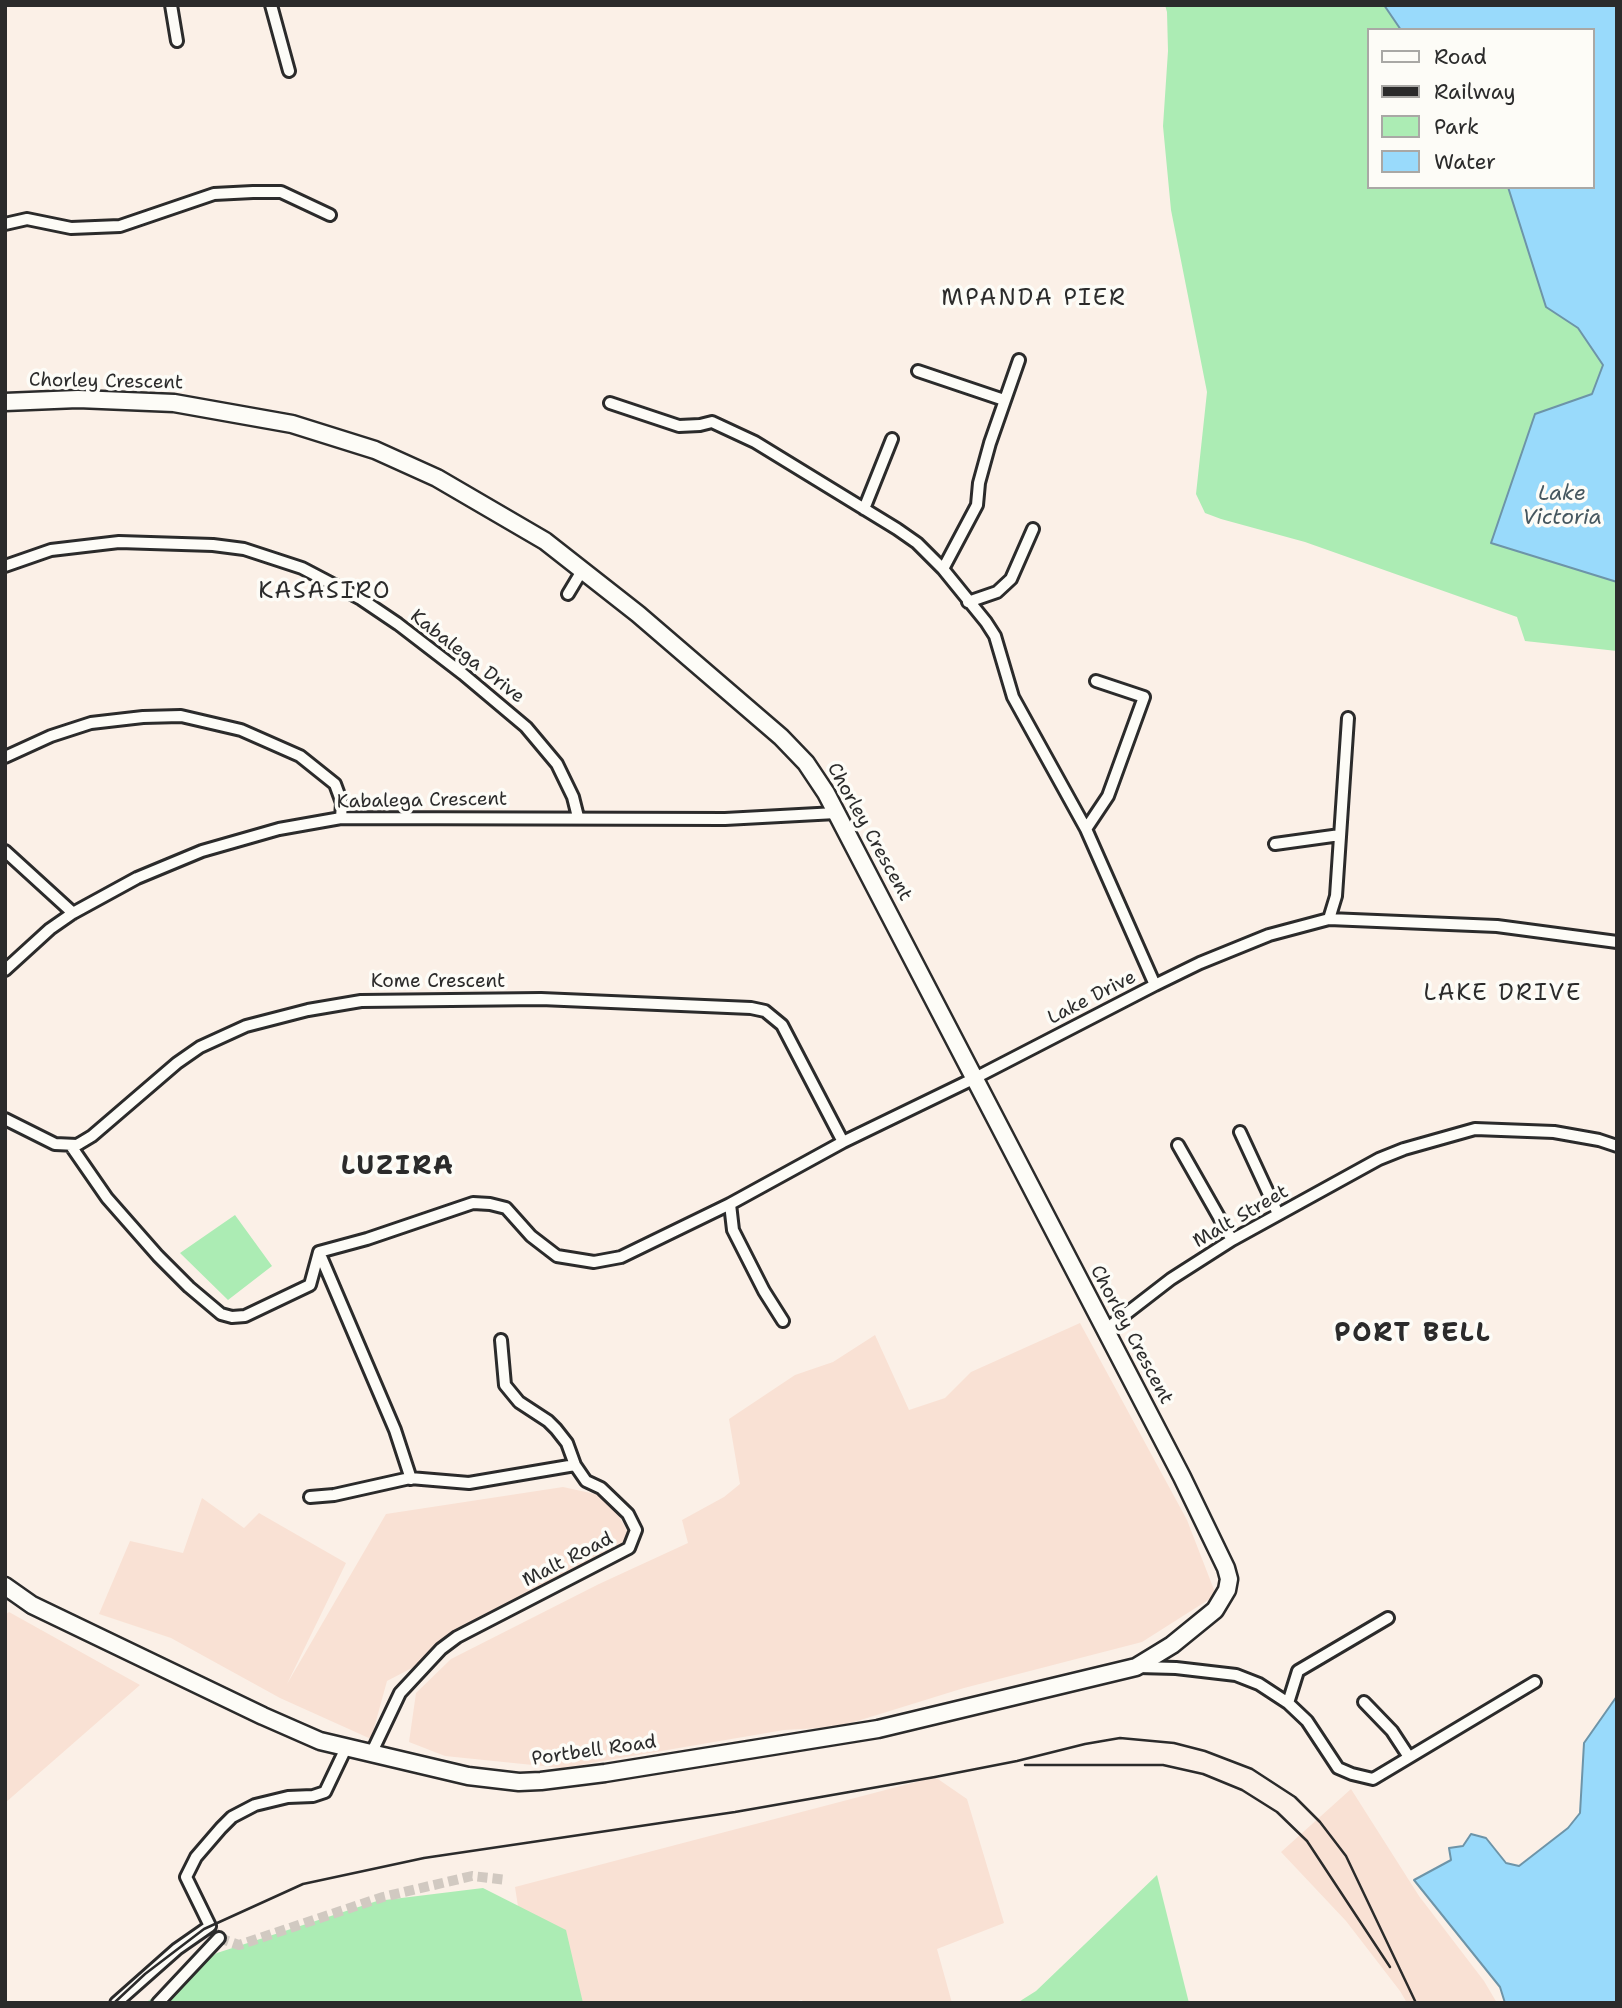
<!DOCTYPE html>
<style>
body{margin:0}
#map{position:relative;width:1622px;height:2008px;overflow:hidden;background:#fbf0e7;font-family:"Shantell Sans",sans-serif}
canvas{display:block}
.frame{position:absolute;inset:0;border:7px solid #2b2b2b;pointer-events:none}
.legend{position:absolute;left:1367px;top:28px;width:228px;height:161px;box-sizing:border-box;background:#fdfcf7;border:2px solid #a9a8a5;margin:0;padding:9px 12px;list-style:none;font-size:21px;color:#2b2b2b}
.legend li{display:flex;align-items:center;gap:14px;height:35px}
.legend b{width:35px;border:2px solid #a9a8a5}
</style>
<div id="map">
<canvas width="1622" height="2008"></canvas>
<div class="frame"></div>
<ul class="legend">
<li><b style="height:9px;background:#fdfcf7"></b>Road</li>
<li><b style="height:9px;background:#2b2b2b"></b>Railway</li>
<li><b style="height:19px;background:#acecb4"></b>Park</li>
<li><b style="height:19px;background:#99dafb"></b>Water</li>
</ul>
</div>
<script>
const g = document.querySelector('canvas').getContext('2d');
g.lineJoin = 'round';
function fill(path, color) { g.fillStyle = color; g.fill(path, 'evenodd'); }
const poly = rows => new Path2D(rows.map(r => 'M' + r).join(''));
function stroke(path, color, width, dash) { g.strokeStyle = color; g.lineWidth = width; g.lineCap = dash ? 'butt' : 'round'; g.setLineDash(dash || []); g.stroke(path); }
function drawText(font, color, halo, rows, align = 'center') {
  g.font = font + ' "Shantell Sans",sans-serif'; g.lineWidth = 7; g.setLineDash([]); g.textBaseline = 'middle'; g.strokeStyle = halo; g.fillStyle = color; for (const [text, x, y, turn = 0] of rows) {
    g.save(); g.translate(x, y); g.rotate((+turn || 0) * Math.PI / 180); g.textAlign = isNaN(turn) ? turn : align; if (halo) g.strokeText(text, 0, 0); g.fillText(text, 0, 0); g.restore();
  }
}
fill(poly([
 [1080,1323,1187,1520,1216,1595,1142,1642,964,1688,838,1727,784,1730,562,1768,445,1756,409,1742,416,1693,451,1659,599,1584,688,1543,682,1520,724,1497,740,1484,729,1419,795,1375,833,1362,875,1335,909,1410,945,1398,971,1372],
 [563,1487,609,1497,637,1550,387,1681,371,1739,280,1698,171,1638,99,1614,130,1541,183,1553,202,1498,244,1528,259,1513,346,1563,287,1684,386,1514],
 [9,1612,140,1685,5,1803,5,1615],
 [935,1777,967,1799,1004,1923,937,1949,952,2003,803,2003,802,2000,790,2003,533,2003,515,1887],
 [1351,1789,1419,1896,1484,1981,1497,2003,1407,2003,1400,1991,1346,1921,1281,1852]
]), '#f9e1d4');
fill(poly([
 [1165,5,1384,5,1401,30,1368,30,1368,187,1508,187,1546,307,1578,328,1603,365,1592,394,1535,414,1491,543,1617,582,1617,651,1525,641,1517,617,1305,542,1221,519,1205,513,1196,494,1207,392,1171,210,1163,126,1168,51,1167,12],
 [235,1215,272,1266,228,1300,180,1253],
 [1157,1875,1189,2003,1017,2003,1036,1991],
 [483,1888,566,1930,583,2003,145,2003,217,1953,377,1901]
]), '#acecb4');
const water = poly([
 [1384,5,1617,5,1617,582,1491,543,1535,414,1592,394,1603,365,1578,328,1546,307,1508,187,1592,187,1592,30,1401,30,1384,5],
 [1617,1696,1617,2003,1505,2003,1500,1987,1414,1880,1451,1860,1449,1848,1463,1846,1471,1834,1486,1838,1506,1863,1519,1866,1568,1828,1580,1813,1584,1743,1617,1696]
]);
fill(water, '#99dafb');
stroke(water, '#6d94a8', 2);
stroke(poly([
 [210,1926,219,1938,239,1945,383,1897,472,1876,507,1880]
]), '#d1c9c1', 10, [10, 5]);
const street = poly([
 [171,5,177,41],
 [271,5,289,71],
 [5,224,27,219,71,228,120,226,214,194,253,192,281,192,330,215],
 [918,371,1004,400],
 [610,403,679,426,700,425,712,422,755,442,897,529,917,543,943,569,977,505,979,483,990,443,1019,360],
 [864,509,892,439],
 [5,566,51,550,119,542,213,545,244,549,302,568,361,599,398,624,463,674,526,727,557,764,573,797,578,817],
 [943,569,986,622,995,636,1013,697,1086,829,1155,985],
 [568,594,583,569],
 [968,602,997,592,1011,579,1033,529],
 [5,757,51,736,91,723,143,717,181,716,241,730,300,756,335,784,342,803,341,818],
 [1086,829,1108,796,1144,697,1096,681],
 [1275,844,1340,835],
 [5,851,73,913],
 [1329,919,1336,896,1348,718],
 [5,970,50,929,73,913,137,878,202,851,279,829,341,818,725,819,836,813],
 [5,1119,55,1144,77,1145,92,1136,177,1063,200,1047,246,1026,308,1010,361,1001,541,999,751,1008,765,1011,782,1025,843,1142],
 [1240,1132,1278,1214],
 [1178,1145,1232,1240],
 [71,1146,107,1198,158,1256,189,1287,221,1314,232,1317,245,1316,310,1285,319,1252,367,1239,473,1203,490,1204,506,1208,531,1236,557,1256,594,1262,621,1257,730,1204,843,1142,975,1078,1155,985,1200,963,1269,935,1329,919,1497,926,1617,942],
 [730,1204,733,1230,764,1291,783,1321],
 [319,1252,395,1430,411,1479],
 [1105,1330,1171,1279,1232,1240,1379,1159,1404,1149,1475,1129,1554,1132,1599,1140,1617,1146],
 [310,1497,334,1495,410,1478,469,1483,575,1465],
 [1138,1667,1176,1668,1236,1675,1259,1684,1288,1703,1307,1721,1338,1768,1352,1774,1373,1779,1535,1682],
 [1364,1702,1392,1731,1409,1757],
 [1288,1703,1298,1671,1388,1618],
 [371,1754,400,1693,441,1649,457,1637,629,1548,636,1530,628,1514,601,1488,586,1481,575,1465,567,1443,556,1429,548,1421,519,1402,505,1385,501,1340],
 [116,2003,177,1949,210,1926,186,1877,196,1857,221,1828,232,1817,255,1805,288,1797,313,1796,325,1792,346,1748],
 [158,2003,219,1938]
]);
const secondary = poly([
 [5,402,78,399,174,403,292,424,375,450,437,478,545,541,638,614,781,737,806,763,826,793,1182,1477,1226,1568,1229,1579,1227,1590,1215,1610,1172,1645,1136,1667,878,1729,605,1773,541,1781,519,1782,468,1776,320,1741,263,1716,32,1605,5,1586]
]);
stroke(street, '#2b2b2b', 16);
stroke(secondary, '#2b2b2b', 21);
stroke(street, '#fdfcf7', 10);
stroke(secondary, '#fdfcf7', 16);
stroke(poly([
 [1025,1765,1163,1765,1203,1774,1242,1790,1277,1812,1307,1841,1390,1967],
 [114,2003,145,1974,204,1929,303,1884,424,1858,735,1812,935,1777,1017,1761,1085,1744,1120,1738,1174,1743,1205,1751,1252,1769,1295,1797,1320,1822,1346,1856,1416,2003]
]), '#2b2b2b', 2.5);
drawText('19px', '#2b2b2b', '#fdfcf7', [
 ["Chorley Crescent",106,382,1],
 ["Kabalega Drive",467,657,38],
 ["Kabalega Crescent",422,801,-1],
 ["Chorley Crescent",869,832,61],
 ["Kome Crescent",438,982],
 ["Lake Drive",1092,998,-27],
 ["Malt Street",1241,1217,-30],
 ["Chorley Crescent",1131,1335,62],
 ["Malt Road",568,1560,-27],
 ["Portbell Road",594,1751,-8]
]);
drawText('italic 21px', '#46575f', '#fdfcf7', [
 ["Lake",1562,495],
 ["Victoria",1562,519]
]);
g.letterSpacing = '2px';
drawText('23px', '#2b2b2b', '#fdfcf7', [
 ["MPANDA PIER",1034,299],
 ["KASASIRO",325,592],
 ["LAKE DRIVE",1503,994]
]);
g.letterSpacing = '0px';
g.letterSpacing = '2px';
drawText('bold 26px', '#2b2b2b', '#fdfcf7', [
 ["LUZIRA",398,1167],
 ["PORT BELL",1413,1334]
]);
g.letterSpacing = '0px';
</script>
